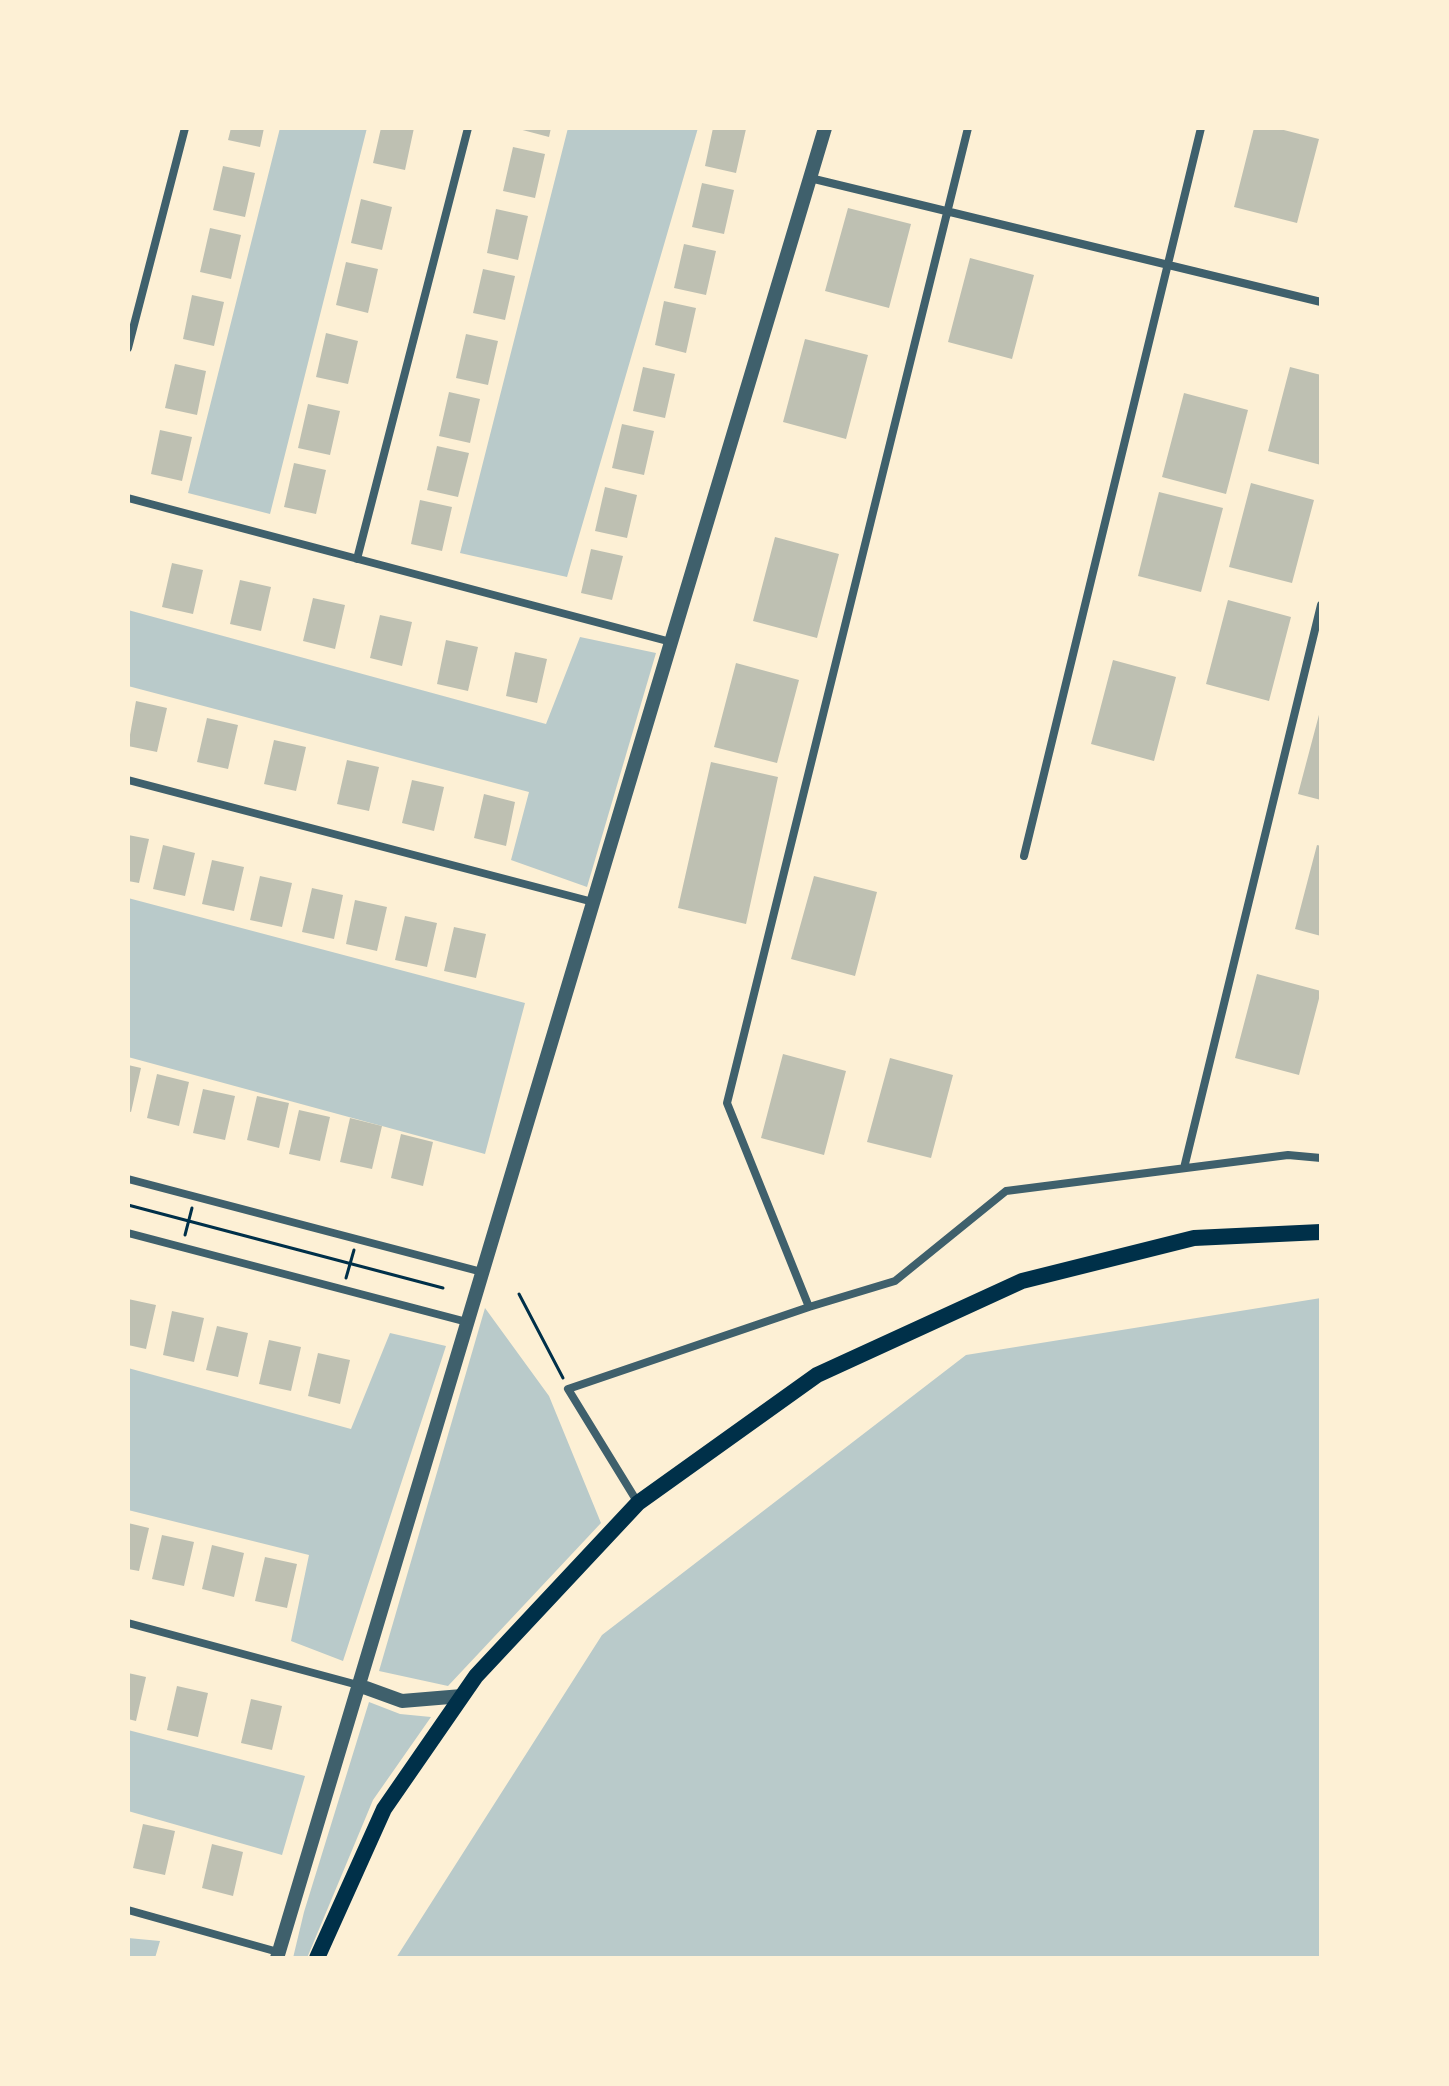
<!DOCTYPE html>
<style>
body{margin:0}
#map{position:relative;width:1449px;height:2086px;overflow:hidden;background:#fdf0d5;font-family:"Fira Sans Condensed",sans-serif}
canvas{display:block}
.frame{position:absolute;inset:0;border:130px solid #fdf0d5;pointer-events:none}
</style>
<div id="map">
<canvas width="1449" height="2086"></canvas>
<div class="frame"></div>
</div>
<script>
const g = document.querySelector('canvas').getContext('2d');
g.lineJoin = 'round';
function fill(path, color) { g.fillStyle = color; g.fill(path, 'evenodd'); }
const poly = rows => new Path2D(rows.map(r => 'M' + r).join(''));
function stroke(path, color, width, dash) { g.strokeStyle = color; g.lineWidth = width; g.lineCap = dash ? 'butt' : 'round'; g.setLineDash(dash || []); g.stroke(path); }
fill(poly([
 [280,128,367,128,270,514,188,493],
 [568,128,698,128,567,577,460,553],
 [128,610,546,724,580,637,656,653,587,887,511,860,529,792,128,686],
 [128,898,525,1003,485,1154,128,1057],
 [1321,1298,1321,1958,396,1958,602,1635,966,1355],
 [485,1308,549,1396,601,1523,448,1686,379,1671],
 [390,1333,446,1346,343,1661,291,1641,309,1555,128,1510,128,1368,351,1429],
 [369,1702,400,1714,431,1717,373,1800,307,1958,293,1958,304,1912],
 [128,1730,305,1776,282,1855,128,1811],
 [128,1938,160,1941,155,1958,128,1958]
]), '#b9caca');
fill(poly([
 [231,128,264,128,260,147,228,140],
 [381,128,414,128,405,170,373,163],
 [515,128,551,128,549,137],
 [713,128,746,129,736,173,705,166],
 [1254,128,1276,128,1319,139,1297,223,1234,207],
 [513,147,545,154,535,198,503,191],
 [223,166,255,173,245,217,213,210],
 [702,183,734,190,724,234,692,227],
 [361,199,392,207,382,250,351,243],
 [848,208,911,224,889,308,825,291],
 [496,209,528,216,518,260,487,253],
 [210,228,241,235,231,279,200,272],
 [684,244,716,251,706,295,674,288],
 [970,258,1034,275,1012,359,948,342],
 [346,262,378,269,368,313,336,305],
 [483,269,515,276,505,320,473,313],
 [192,295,224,302,214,346,183,339],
 [664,301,696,308,686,353,655,345],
 [326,333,358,341,348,384,316,377],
 [466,334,498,341,488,385,456,378],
 [805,339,868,355,846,439,783,422],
 [175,364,206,371,197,415,165,408],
 [643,367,675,374,665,418,633,411],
 [1290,367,1321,375,1321,465,1268,451],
 [449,392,480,399,470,443,439,436],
 [1184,393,1248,410,1226,494,1162,477],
 [308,404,340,411,330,455,298,448],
 [622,424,654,431,644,475,612,468],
 [160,430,192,437,182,481,151,474],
 [437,446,469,453,458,497,427,490],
 [294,463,326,470,316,514,284,507],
 [1251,483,1314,500,1292,583,1229,567],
 [605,487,637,495,627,538,595,531],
 [1159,492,1223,508,1201,592,1138,576],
 [420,500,452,507,442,551,411,544],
 [775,537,839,554,817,638,753,621],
 [591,549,623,556,612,600,581,593],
 [172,563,203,570,193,614,162,607],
 [240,580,271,587,261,631,230,624],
 [313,598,345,605,335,649,303,641],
 [1228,600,1291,617,1269,701,1206,684],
 [380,615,412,622,402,666,370,658],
 [446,640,478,647,468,691,437,684],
 [515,652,547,659,537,703,506,696],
 [1113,660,1176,677,1154,761,1091,744],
 [736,663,799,680,777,763,714,747],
 [136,701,167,708,157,752,128,746],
 [1320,711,1321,711,1321,800,1298,794],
 [207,718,238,725,228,769,197,762],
 [274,740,306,747,296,791,264,784],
 [347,760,379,767,369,811,337,804],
 [711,762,778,777,746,924,678,908],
 [412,780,444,787,434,831,402,823],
 [484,794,515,802,506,846,474,838],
 [128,835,149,839,139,883,128,881],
 [163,845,195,853,185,896,153,889],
 [1317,845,1321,846,1321,936,1295,929],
 [212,860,244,867,234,911,202,904],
 [260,876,292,883,282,927,250,920],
 [814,876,877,892,855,976,791,959],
 [312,888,343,895,334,939,302,932],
 [355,900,387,907,377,951,346,944],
 [405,916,437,923,427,967,395,960],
 [454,927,486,934,476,978,444,971],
 [1257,974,1321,991,1299,1075,1235,1058],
 [783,1054,846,1071,824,1155,761,1138],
 [890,1058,953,1075,931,1158,867,1142],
 [128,1065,141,1068,131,1112,128,1111],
 [157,1074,189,1082,179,1126,147,1118],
 [203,1089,235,1096,225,1140,193,1133],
 [257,1096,289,1103,279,1148,247,1140],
 [299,1110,330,1117,320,1161,289,1154],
 [350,1118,382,1126,372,1169,340,1162],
 [401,1134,433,1142,423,1186,391,1178],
 [128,1299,156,1305,146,1349,128,1345],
 [172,1311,204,1318,194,1362,163,1355],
 [217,1326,248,1333,238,1377,206,1370],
 [269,1340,301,1347,291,1391,259,1384],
 [318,1353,350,1360,340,1404,308,1396],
 [128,1523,149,1528,139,1571,128,1569],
 [162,1535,194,1542,184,1586,152,1579],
 [212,1545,244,1553,234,1597,202,1589],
 [265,1557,297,1564,287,1608,255,1601],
 [128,1673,146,1677,136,1721,128,1719],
 [177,1686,208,1693,198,1737,167,1730],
 [251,1699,282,1706,272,1750,241,1743],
 [143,1824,175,1831,165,1875,133,1868],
 [212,1844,243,1852,233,1896,202,1888]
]), '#bec0b2');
stroke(poly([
 [128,1205,443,1288],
 [185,1235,192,1208],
 [346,1278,354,1250],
 [519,1294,563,1378]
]), '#003049', 3);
stroke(poly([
 [810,178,1321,302],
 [128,348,185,128],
 [128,498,671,642],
 [357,559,468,128],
 [128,780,593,902],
 [1024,856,1201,128],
 [1184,1168,1321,605],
 [128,1179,482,1272],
 [128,1233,467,1322],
 [809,1307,727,1103,968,128],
 [638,1503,568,1389,809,1307,895,1281,1006,1191,1288,1155,1321,1158],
 [128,1623,358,1685],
 [128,1910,278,1952]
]), '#3f606c', 8);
stroke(poly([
 [358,1685,402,1701,462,1696],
 [277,1958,825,128]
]), '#3f606c', 14);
stroke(poly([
 [317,1958,384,1809,476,1676,638,1503,817,1375,1022,1281,1194,1238,1321,1232]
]), '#003049', 16);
</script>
